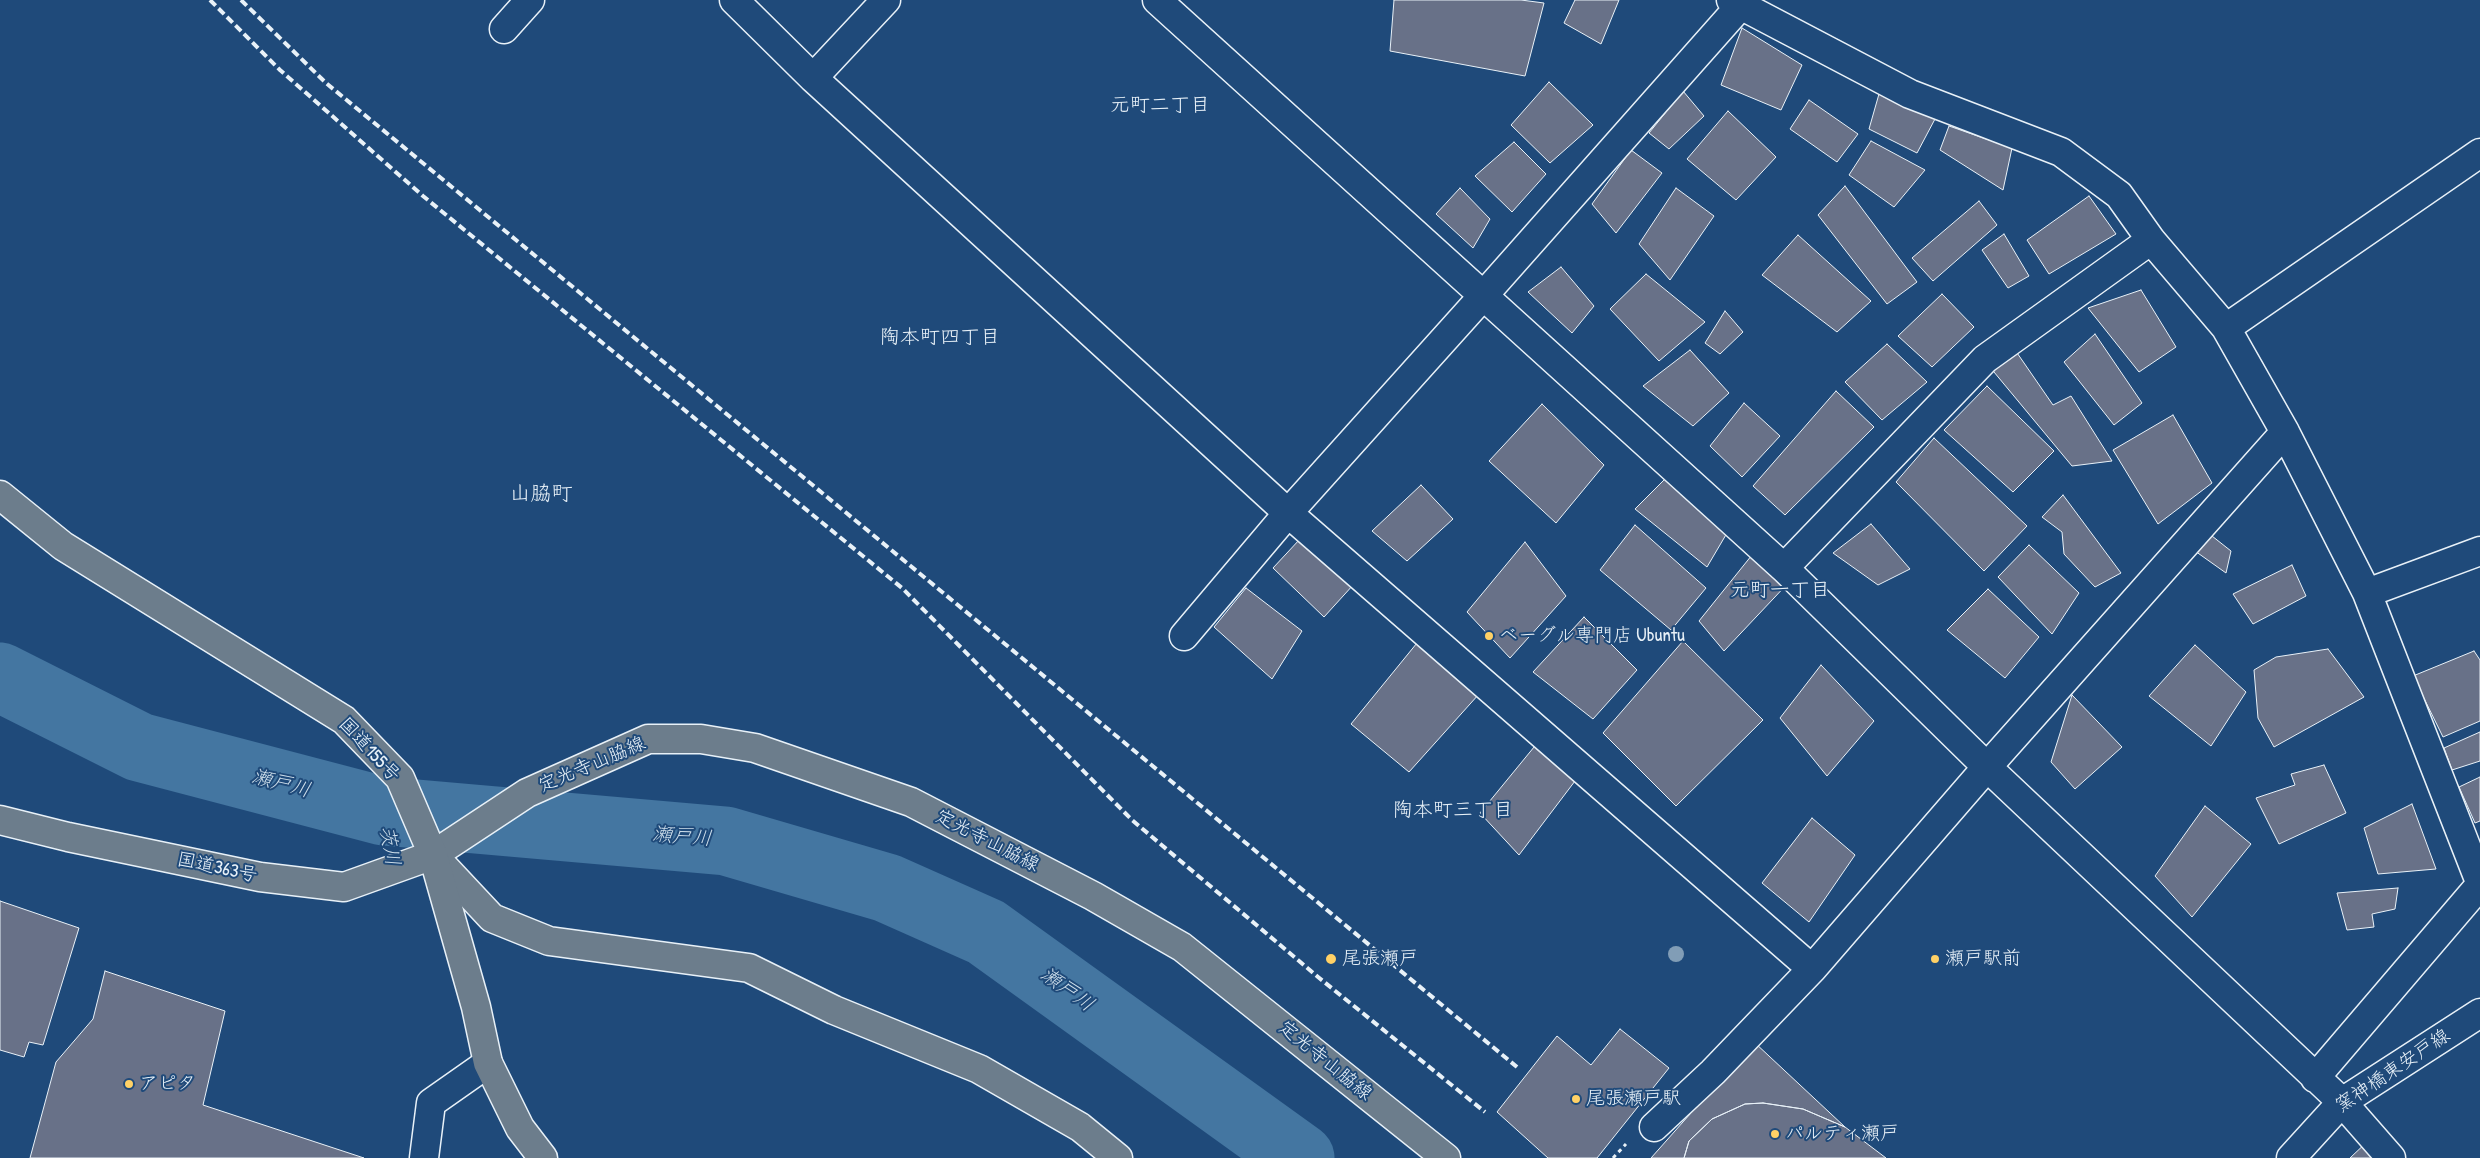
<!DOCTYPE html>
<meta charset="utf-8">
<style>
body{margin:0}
canvas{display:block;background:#1f4a7a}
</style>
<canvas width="2480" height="1158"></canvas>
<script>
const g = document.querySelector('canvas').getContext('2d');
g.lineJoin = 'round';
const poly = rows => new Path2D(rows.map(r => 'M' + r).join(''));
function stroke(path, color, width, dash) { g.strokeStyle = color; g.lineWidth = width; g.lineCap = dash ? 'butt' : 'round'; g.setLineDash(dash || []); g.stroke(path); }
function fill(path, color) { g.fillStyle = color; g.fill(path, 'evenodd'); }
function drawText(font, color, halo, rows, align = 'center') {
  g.font = font + ' "Patrick Hand","Klee One",sans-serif'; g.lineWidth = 4; g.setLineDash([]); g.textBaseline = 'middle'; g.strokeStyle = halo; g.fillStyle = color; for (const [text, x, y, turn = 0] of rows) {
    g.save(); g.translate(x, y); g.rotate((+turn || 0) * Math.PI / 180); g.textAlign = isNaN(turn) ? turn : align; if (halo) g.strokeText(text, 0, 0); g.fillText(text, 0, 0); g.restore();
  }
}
stroke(poly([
 [0,677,139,747,383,811,726,841,887,888,986,932,1300,1158]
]), '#4476a1', 69);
const building = poly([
 [1394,0,1521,0,1544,3,1525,76,1390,51,1394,0],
 [1575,0,1619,0,1601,44,1564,23,1575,0],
 [1742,28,1802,65,1781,110,1721,85,1742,28],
 [1549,82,1593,125,1550,163,1511,125,1549,82],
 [1683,91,1704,116,1669,149,1649,133,1683,91],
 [1879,94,1935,119,1917,153,1869,129,1879,94],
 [1809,100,1858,134,1837,162,1790,129,1809,100],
 [1728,111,1776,157,1736,200,1687,159,1728,111],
 [1949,126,2012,148,2003,190,1940,150,1949,126],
 [1871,141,1925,170,1894,207,1849,175,1871,141],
 [1514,142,1546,174,1512,212,1475,176,1514,142],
 [1631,150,1662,173,1616,233,1592,204,1631,150],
 [1845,186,1917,282,1887,304,1818,215,1845,186],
 [1460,188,1490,219,1473,248,1436,214,1460,188],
 [1676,188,1714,216,1670,280,1639,244,1676,188],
 [2089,196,2116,234,2049,274,2027,240,2089,196],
 [1979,201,1997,225,1933,281,1912,258,1979,201],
 [2004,234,2029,276,2008,288,1982,250,2004,234],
 [1798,235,1871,301,1837,332,1762,275,1798,235],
 [1561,267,1594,306,1572,333,1528,292,1561,267],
 [1646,274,1705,322,1659,361,1610,309,1646,274],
 [2141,290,2176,347,2139,372,2088,308,2141,290],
 [1942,294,1974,327,1932,367,1898,336,1942,294],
 [1725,311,1743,332,1720,354,1705,343,1725,311],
 [2095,334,2142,403,2114,425,2064,362,2095,334],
 [1887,344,1927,382,1882,420,1845,382,1887,344],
 [2013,347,2053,405,2071,396,2112,461,2072,466,1989,366,2013,347],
 [1690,350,1729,393,1693,426,1643,386,1690,350],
 [1987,386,2054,451,2013,492,1944,430,1987,386],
 [1836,391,1874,427,1785,515,1753,486,1836,391],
 [1744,403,1780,436,1742,477,1710,446,1744,403],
 [1542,404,1604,465,1556,523,1489,461,1542,404],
 [2173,415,2212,483,2158,524,2113,450,2173,415],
 [1934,438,2027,526,1984,571,1896,482,1934,438],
 [1667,477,1727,533,1707,567,1635,509,1667,477],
 [1421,485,1453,519,1407,561,1372,531,1421,485],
 [2063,495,2121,573,2095,587,2064,554,2062,532,2042,517,2063,495],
 [1871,524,1910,569,1878,585,1833,553,1871,524],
 [1635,525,1706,588,1671,630,1600,570,1635,525],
 [2212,536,2231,551,2226,573,2195,551,2212,536],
 [1300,539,1354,584,1324,617,1273,568,1300,539],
 [1525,542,1566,596,1510,658,1467,612,1525,542],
 [2029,545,2079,593,2052,634,1998,577,2029,545],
 [1756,550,1790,581,1724,651,1699,621,1756,550],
 [2292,565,2306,596,2253,624,2233,594,2292,565],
 [1246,588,1302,631,1272,679,1214,627,1246,588],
 [1988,589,2039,637,2005,678,1947,630,1988,589],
 [1584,617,1637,670,1593,719,1533,672,1584,617],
 [1683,641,1763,720,1676,806,1603,733,1683,641],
 [1417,643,1479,694,1409,772,1351,724,1417,643],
 [2195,645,2246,692,2211,746,2149,696,2195,645],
 [2328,649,2364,697,2274,747,2258,718,2254,670,2276,657,2328,649],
 [2474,651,2480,660,2480,721,2443,737,2413,676,2474,651],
 [1821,665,1874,721,1827,776,1780,718,1821,665],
 [2072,695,2122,747,2075,789,2051,762,2072,695],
 [2480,732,2480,761,2452,770,2444,748,2480,732],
 [1539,741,1575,781,1519,855,1480,813,1539,741],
 [2324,765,2346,813,2279,844,2256,798,2295,785,2291,774,2324,765],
 [2480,777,2480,821,2475,823,2459,787,2480,777],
 [2412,804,2436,869,2378,874,2364,828,2412,804],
 [2205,806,2251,844,2192,917,2155,876,2205,806],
 [1812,818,1855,855,1809,922,1762,883,1812,818],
 [2398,888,2395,909,2372,914,2374,927,2347,930,2337,893,2398,888],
 [0,901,79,928,43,1045,29,1042,24,1057,0,1050,0,901],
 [105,971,225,1011,203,1105,364,1158,30,1158,56,1062,93,1019,105,971],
 [1620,1029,1669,1068,1597,1158,1548,1158,1497,1112,1557,1036,1591,1065,1620,1029],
 [1754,1042,1845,1127,1803,1109,1763,1103,1745,1104,1712,1119,1689,1141,1684,1158,1651,1158,1754,1042],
 [1763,1103,1803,1109,1845,1127,1886,1158,1684,1158,1689,1141,1712,1119,1745,1104,1763,1103],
 [2370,1139,2385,1158,2350,1158,2370,1139]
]);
fill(building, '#687188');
stroke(building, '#e8f1f8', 1);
const minor = poly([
 [734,0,813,78,1288,513,1812,969],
 [1157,0,1784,568,1987,767,2342,1102,2391,1158],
 [1731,0,1910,94,2061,152,2119,195,2151,240,2226,328,2285,432,2367,593,2480,882],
 [504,29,530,0],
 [813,78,886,0],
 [2226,328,2480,153],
 [1784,568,1985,359,2151,240],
 [2367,593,2480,551],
 [1184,636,1288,513,1483,296,1741,5],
 [2315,1078,2480,885],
 [1654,1127,1713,1072,1812,969,1987,767,2285,432],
 [424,1158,431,1103,488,1063],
 [2291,1158,2342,1102,2480,1013]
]);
const major = poly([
 [1118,1158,1080,1127,979,1069,834,1010,749,968,549,941,492,918,433,855,527,793,648,739,701,739,755,748,911,802,1093,896,1182,947,1446,1158]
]);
const highway = poly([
 [0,495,63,546,344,720,400,778,433,855,476,1007,488,1063,520,1128,543,1158],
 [0,820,68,837,260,877,344,887,433,855]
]);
stroke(minor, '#e8f1f8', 31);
stroke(major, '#e8f1f8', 31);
stroke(highway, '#e8f1f8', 31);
stroke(poly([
 [1613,1158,1626,1144]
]), '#e8f1f8', 3, [4, 4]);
stroke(minor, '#1f4a7a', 28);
stroke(major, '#6c7d8c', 28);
stroke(highway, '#6c7d8c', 28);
stroke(poly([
 [210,0,280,70,423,196,902,588,1132,820,1318,977,1485,1112],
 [241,0,326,83,1517,1067]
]), '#e8f1f8', 4, [8, 4]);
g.fillStyle = '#819db6';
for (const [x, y] of [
 [1676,954]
]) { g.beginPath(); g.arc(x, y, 8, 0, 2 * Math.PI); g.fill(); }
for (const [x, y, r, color] of [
 [1489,636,5,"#ffd166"],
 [1331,959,6,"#ffd166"],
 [1935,959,5,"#ffd166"],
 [129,1084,5,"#ffd166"],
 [1576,1099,5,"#ffd166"],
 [1775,1134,5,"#ffd166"]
]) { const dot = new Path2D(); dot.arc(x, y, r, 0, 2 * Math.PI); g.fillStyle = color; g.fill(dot); stroke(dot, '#1f4a7a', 2); }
drawText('19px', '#e8f1f8', '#1f4a7a', [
 ["ベーグル専門店 Ubuntu",1499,636],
 ["尾張瀬戸",1342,959],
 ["瀬戸駅前",1945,959],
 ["アピタ",139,1084],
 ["尾張瀬戸駅",1586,1099],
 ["パルティ瀬戸",1785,1134]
], 'left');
drawText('19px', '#e8f1f8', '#1f4a7a', [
 ["国道155号",369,750,47],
 ["定光寺山脇線",592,765,-23],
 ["定光寺山脇線",987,841,27],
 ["国道363号",217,868,12],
 ["定光寺山脇線",1325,1061,39],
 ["窯神橋東安戸線",2393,1071,-34]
]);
drawText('20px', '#e8f1f8', '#1f4a7a', [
 ["元町二丁目",1160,106],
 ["陶本町四丁目",940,338],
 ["元町一丁目",1780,591],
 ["陶本町三丁目",1453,811]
]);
drawText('italic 20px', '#cfdfeb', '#1f4a7a', [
 ["瀬戸川",281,784,15],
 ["瀬戸川",682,837,5],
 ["茨川",389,846,80],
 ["瀬戸川",1067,990,36]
]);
drawText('21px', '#e8f1f8', '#1f4a7a', [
 ["山脇町",541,494]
]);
</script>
